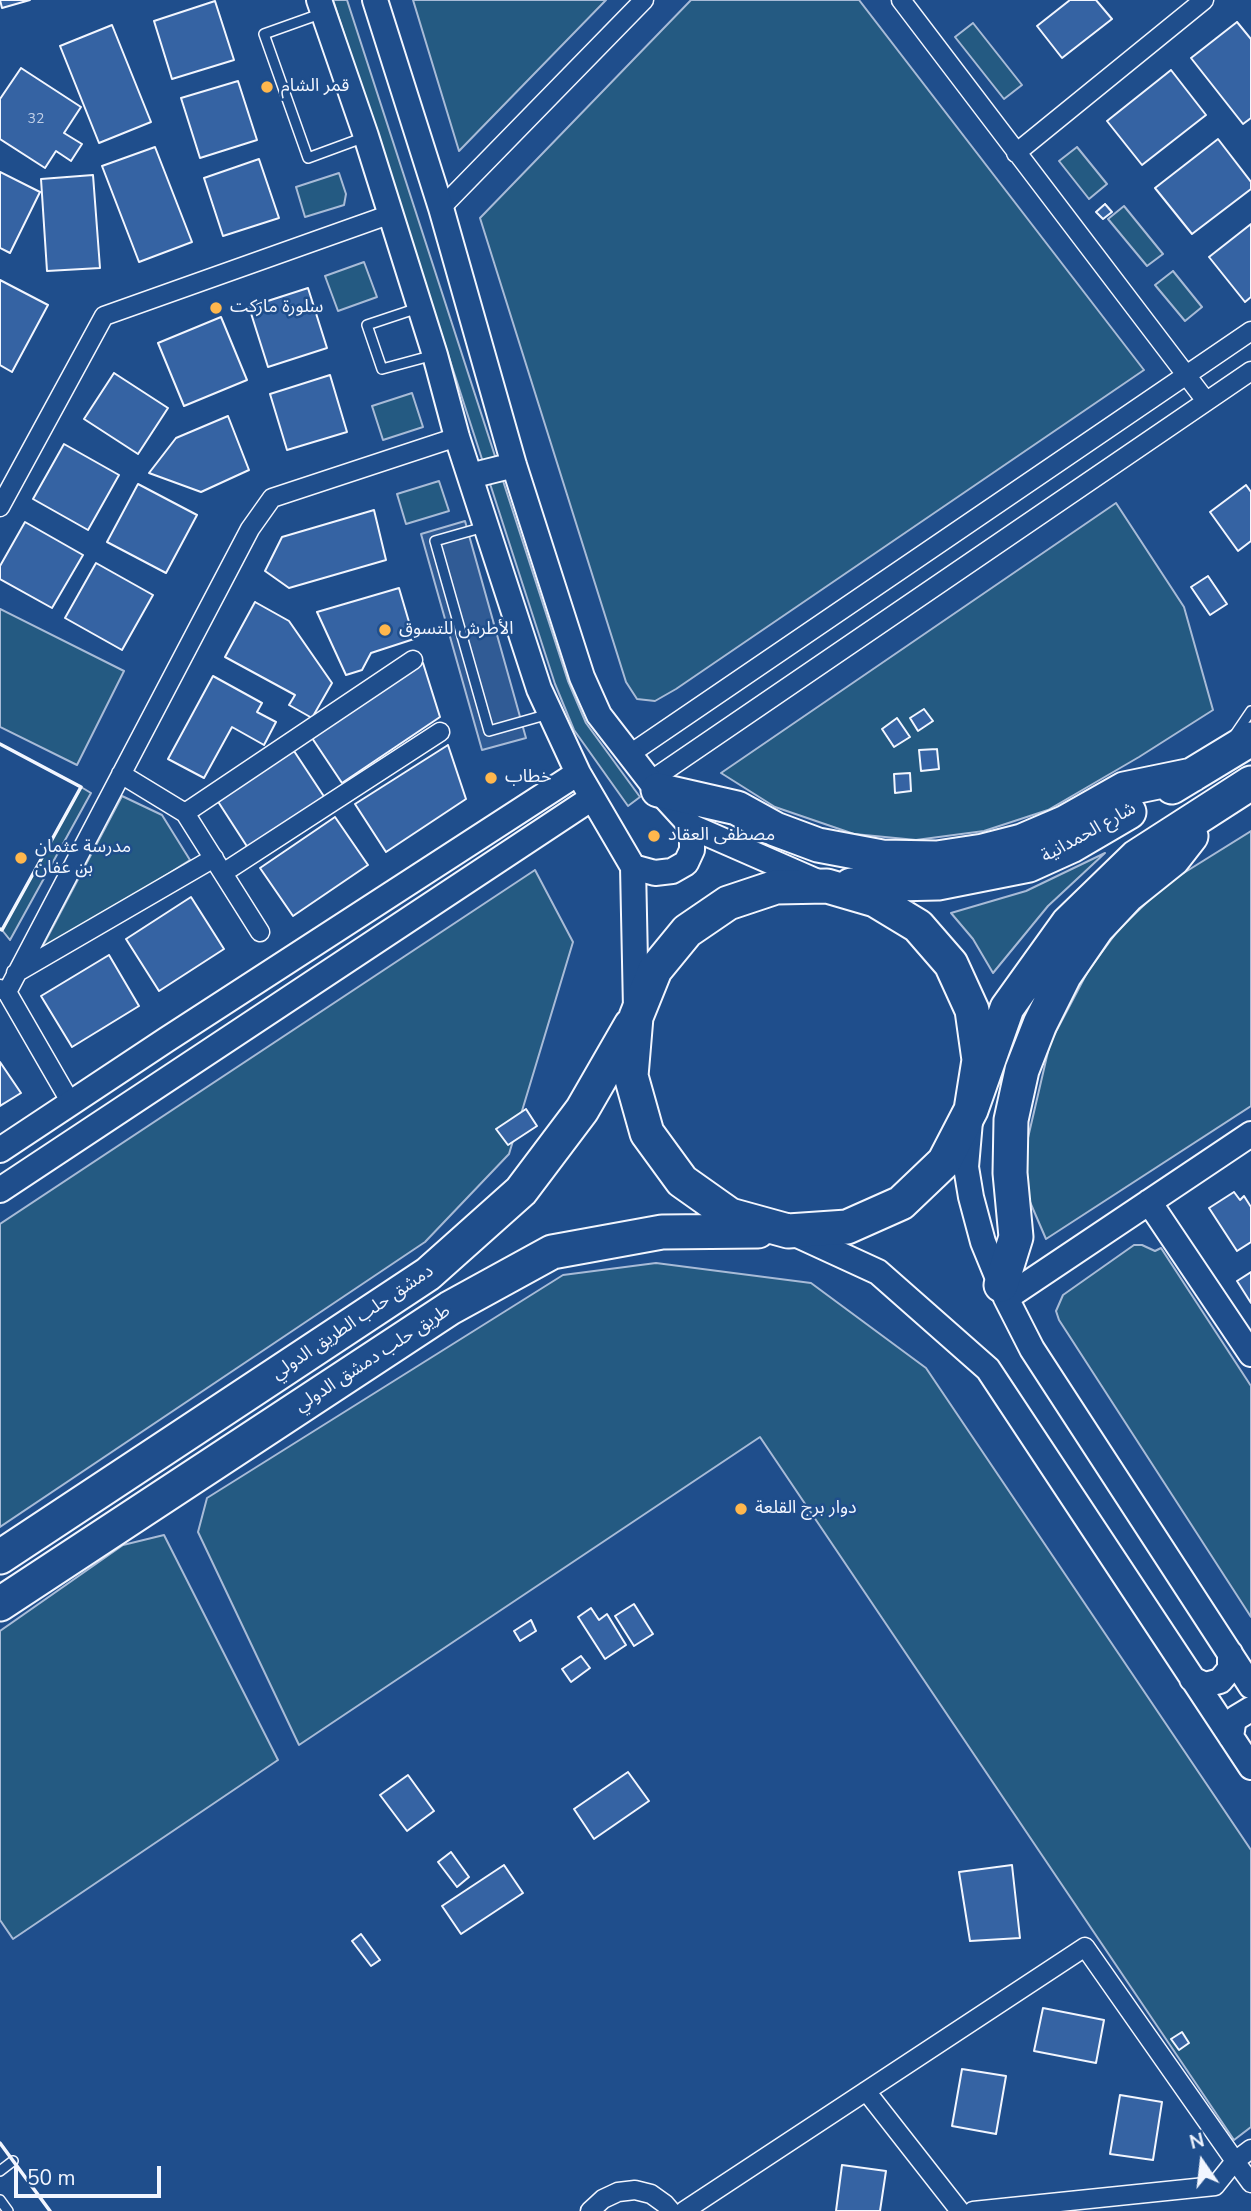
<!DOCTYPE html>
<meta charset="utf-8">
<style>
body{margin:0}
#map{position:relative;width:1251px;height:2211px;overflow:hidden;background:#1f4e8c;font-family:"Nunito Sans",sans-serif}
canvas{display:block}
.north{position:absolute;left:1167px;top:2127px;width:70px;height:70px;-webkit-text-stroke:5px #1f4e8c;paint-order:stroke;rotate:346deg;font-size:19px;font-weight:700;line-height:28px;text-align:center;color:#f2f6ff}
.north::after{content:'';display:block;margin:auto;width:24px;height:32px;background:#f2f6ff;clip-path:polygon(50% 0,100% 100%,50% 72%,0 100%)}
.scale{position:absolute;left:14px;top:2166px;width:147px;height:32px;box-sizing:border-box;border:4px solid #f2f6ff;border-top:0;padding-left:9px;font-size:21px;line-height:24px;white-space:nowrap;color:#f2f6ff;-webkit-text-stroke:5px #1f4e8c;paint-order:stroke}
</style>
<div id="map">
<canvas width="1251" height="2211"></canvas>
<div class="north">N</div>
<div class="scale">50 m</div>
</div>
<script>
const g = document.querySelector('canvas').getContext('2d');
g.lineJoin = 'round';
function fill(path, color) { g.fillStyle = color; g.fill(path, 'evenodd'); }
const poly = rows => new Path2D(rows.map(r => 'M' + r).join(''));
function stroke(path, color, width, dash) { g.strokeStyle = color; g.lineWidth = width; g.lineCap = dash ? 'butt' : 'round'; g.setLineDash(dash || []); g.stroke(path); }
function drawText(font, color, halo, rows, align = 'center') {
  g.font = font + ' "Nunito Sans","Noto Sans Arabic",sans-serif'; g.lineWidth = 5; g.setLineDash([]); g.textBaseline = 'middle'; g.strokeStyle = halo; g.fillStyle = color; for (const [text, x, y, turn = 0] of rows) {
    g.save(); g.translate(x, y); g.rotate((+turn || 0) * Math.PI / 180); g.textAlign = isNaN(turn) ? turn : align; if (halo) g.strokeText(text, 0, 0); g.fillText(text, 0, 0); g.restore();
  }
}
const green = poly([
 [333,0,347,0,568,681,586,723,640,797,628,806,574,730,555,684,333,0],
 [413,0,606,0,459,151,413,0],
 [691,0,859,0,1144,370,676,689,655,701,637,699,626,682,480,218,691,0],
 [973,23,1022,85,1004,99,955,37,973,23],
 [1077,147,1107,184,1089,199,1059,161,1077,147],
 [339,173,346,194,344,205,305,217,296,187,339,173],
 [1124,206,1163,254,1147,266,1108,219,1124,206],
 [364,262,377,297,338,311,325,276,364,262],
 [1173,271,1202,307,1185,321,1155,285,1173,271],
 [412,393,423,427,383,440,372,406,412,393],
 [439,481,449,511,406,524,397,494,439,481],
 [1116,503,1184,607,1213,710,1139,757,1048,810,984,831,916,840,854,834,775,807,721,773,1116,503],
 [0,609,124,671,77,765,0,727,0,609],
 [81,787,91,793,10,940,2,930,81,787],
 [122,796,162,815,190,860,37,957,122,796],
 [1251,831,1251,1106,1046,1239,1027,1195,1027,1142,1050,1043,1088,971,1119,929,1166,884,1251,831],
 [1105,853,1048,906,993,973,973,939,951,913,1026,891,1105,853],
 [535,870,573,942,509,1154,425,1242,0,1527,0,1224,535,870],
 [1134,1245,1142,1245,1155,1251,1161,1248,1251,1386,1251,1617,1059,1320,1056,1311,1063,1295,1134,1245],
 [656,1263,811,1283,926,1368,1251,1850,1251,2127,1234,2140,760,1437,299,1745,198,1532,207,1498,563,1275,656,1263],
 [164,1535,278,1760,13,1939,0,1920,0,1631,123,1545,164,1535]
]);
fill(green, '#245a82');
stroke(green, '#a8bbd7', 2);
const parking = poly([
 [465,521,526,738,482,750,421,534,465,521]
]);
fill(parking, '#305b95');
stroke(parking, '#a8bbd7', 2);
const building = poly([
 [0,0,30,0,2,8,0,0],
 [1070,0,1096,0,1112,19,1062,58,1037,26,1070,0],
 [215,1,234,60,172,79,154,21,215,1],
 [1237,22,1251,39,1251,118,1243,124,1191,58,1237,22],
 [112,25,151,122,99,143,60,46,112,25],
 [21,68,81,107,64,133,82,144,71,161,56,151,45,168,0,139,0,99,21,68],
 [1171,70,1206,115,1142,165,1107,121,1171,70],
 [238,81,257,140,200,158,181,98,238,81],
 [1218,139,1251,182,1251,189,1192,234,1155,188,1218,139],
 [155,147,192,242,139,262,102,166,155,147],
 [259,159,279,218,223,236,204,178,259,159],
 [0,172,40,192,10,253,0,248,0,172],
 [93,175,100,268,47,271,41,179,93,175],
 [1105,204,1112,212,1103,219,1096,212,1105,204],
 [1251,224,1251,297,1245,302,1209,257,1251,224],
 [0,280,48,305,12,372,0,365,0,280],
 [308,288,327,348,268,367,249,307,308,288],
 [221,317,247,380,184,406,158,343,221,317],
 [114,373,168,408,138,454,84,419,114,373],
 [330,375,347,432,287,450,270,394,330,375],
 [228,416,249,470,201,492,149,473,176,438,228,416],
 [64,444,119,475,88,530,33,499,64,444],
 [138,484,197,515,166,573,107,542,138,484],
 [1246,485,1251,492,1251,541,1238,551,1210,512,1246,485],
 [374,510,386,560,289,588,265,571,282,537,374,510],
 [25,522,83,555,52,608,0,579,0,566,25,522],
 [96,563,153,595,122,650,65,618,96,563],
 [1208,576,1227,604,1210,615,1191,587,1208,576],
 [399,588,414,639,371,653,362,670,346,675,317,612,399,588],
 [255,602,289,621,332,683,312,718,289,705,295,695,225,657,255,602],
 [423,663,440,717,342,783,310,735,423,663],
 [213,676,262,703,257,712,276,722,264,745,232,727,204,778,168,759,213,676],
 [924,709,933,721,918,731,910,718,924,709],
 [897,718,910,737,894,747,882,729,897,718],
 [448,745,466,799,386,852,355,804,448,745],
 [937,749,939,769,921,771,919,750,937,749],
 [294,751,325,798,248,848,217,800,294,751],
 [910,773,911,791,895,793,894,774,910,773],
 [335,817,368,865,293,916,260,868,335,817],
 [191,897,224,949,159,991,126,939,191,897],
 [109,955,139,1006,72,1047,41,996,109,955],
 [0,1062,21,1093,0,1106,0,1062],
 [526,1109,537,1126,508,1145,496,1129,526,1109],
 [1234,1192,1240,1200,1244,1196,1251,1207,1251,1242,1237,1251,1209,1208,1234,1192],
 [1251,1272,1251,1303,1237,1281,1251,1272],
 [634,1604,653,1634,634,1646,615,1616,634,1604],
 [591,1608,599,1620,607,1614,626,1645,605,1659,578,1617,591,1608],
 [531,1620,536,1631,520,1641,514,1631,531,1620],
 [581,1656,590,1668,571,1682,562,1669,581,1656],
 [628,1772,649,1801,594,1839,574,1809,628,1772],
 [408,1775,434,1811,407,1831,380,1795,408,1775],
 [451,1852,469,1877,457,1887,438,1862,451,1852],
 [504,1865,523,1893,461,1934,442,1906,504,1865],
 [1012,1865,1020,1938,970,1941,959,1872,1012,1865],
 [361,1934,380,1960,371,1966,352,1941,361,1934],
 [1043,2008,1104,2020,1096,2063,1034,2051,1043,2008],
 [1182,2032,1189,2043,1179,2050,1171,2039,1182,2032],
 [962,2069,1006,2076,996,2134,952,2126,962,2069],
 [1120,2095,1162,2102,1153,2160,1110,2154,1120,2095],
 [842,2165,886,2171,880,2211,836,2211,842,2165]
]);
fill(building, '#3563a3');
stroke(building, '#f2f6ff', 2);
const lane = poly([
 [320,14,264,34,308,158,365,137],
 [418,308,367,325,382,369,434,355],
 [484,527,435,541,489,731,549,714],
 [1234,736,1251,711],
 [0,2171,13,2161],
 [0,2200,8,2211]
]);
const street = poly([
 [901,0,1206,401],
 [1016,153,1204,0],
 [441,208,644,0],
 [0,507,104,316,391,214],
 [630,754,1251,331],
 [121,774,185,813,260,932],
 [650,781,1251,371],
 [185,813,413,660],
 [223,873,440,732],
 [16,973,214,858],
 [0,989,7,992,71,1103],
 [7,992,250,529,272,498,457,437],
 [866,2091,960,2211],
 [590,2211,603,2199,618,2192,635,2190,651,2194,665,2204,671,2211],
 [684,2211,1085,1947,1235,2161,1251,2149],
 [973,2211,1215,2186,1235,2161,1251,2183]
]);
const secondary = poly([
 [319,0,366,136,435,355,457,437,539,689,578,773,633,867,636,1009],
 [375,0,441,208,514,465,582,677,599,715,650,781,692,827,820,883],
 [470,476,514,465],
 [633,867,655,873,672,871,686,863,692,850,692,827],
 [970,1121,966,1167,971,1197,983,1242,1006,1298,1032,1349,1251,1686],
 [0,1150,166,1040,578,773],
 [0,1190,592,798],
 [1149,1202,1251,1354],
 [791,1232,878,1272,988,1369,1251,1767],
 [1006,1298,1251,1134],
 [1192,1679,1205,1685,1220,1681,1230,1669,1230,1653],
 [1231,1737,1233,1724,1236,1718,1251,1709]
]);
const highway = poly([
 [1172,787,1251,739],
 [658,790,737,808,775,829,818,845,882,857,937,858,983,851,1022,841,1064,823,1124,789,1192,775],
 [851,885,938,883,1029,865,1071,846,1129,812],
 [971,1110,979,1060,972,1010,951,964,918,926,875,900,827,886,776,887,728,903,687,931,655,970,636,1017,631,1076,647,1133,682,1181,730,1215,788,1231,847,1227,901,1203,944,1162,971,1110,1007,1008,1068,923,1136,857,1251,783],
 [1001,1285,1016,1237,1010,1173,1011,1120,1022,1070,1040,1024,1064,976,1097,928,1128,895,1173,859,1191,836],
 [0,1557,428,1274,521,1191,582,1110,631,1025],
 [0,1604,450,1308,552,1252,662,1232,758,1231]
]);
stroke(lane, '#f2f6ff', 12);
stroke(street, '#f2f6ff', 21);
stroke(secondary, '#f2f6ff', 28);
stroke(highway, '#f2f6ff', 37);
stroke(lane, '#1f4e8c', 9);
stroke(street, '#1f4e8c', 18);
stroke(secondary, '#1f4e8c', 24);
stroke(highway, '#1f4e8c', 33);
stroke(poly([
 [0,744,81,787,2,930,0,929],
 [0,2143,50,2211]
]), '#f2f6ff', 3.5);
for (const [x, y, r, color] of [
 [267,87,7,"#ffb74d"],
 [216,308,7,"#ffb74d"],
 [385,630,7,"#ffb74d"],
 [491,778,7,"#ffb74d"],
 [654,836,7,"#ffb74d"],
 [21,858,7,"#ffb74d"],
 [741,1509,7,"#ffb74d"]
]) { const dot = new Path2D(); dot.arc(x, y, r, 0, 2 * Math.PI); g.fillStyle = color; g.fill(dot); stroke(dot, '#1f4e8c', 2.5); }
drawText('14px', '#c3d1e8', null, [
 ["32",36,120]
]);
drawText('18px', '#f2f6ff', '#1f4e8c', [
 ["قمر الشام",281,87],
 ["سلورة ماركت",230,308],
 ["الأطرش للتسوق",399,630],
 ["خطاب",505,778],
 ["مصطفى العقاد",668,836],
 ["مدرسة عثمان",35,848],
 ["بن عفان",35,869],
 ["دوار برج القلعة",755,1509]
], 'left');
drawText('18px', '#f2f6ff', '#1f4e8c', [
 ["شارع الحمدانية",1089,833,-29],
 ["دمشق حلب الطريق الدولي",353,1323,-34],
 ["طريق حلب دمشق الدولي",373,1359,-33]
]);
</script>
